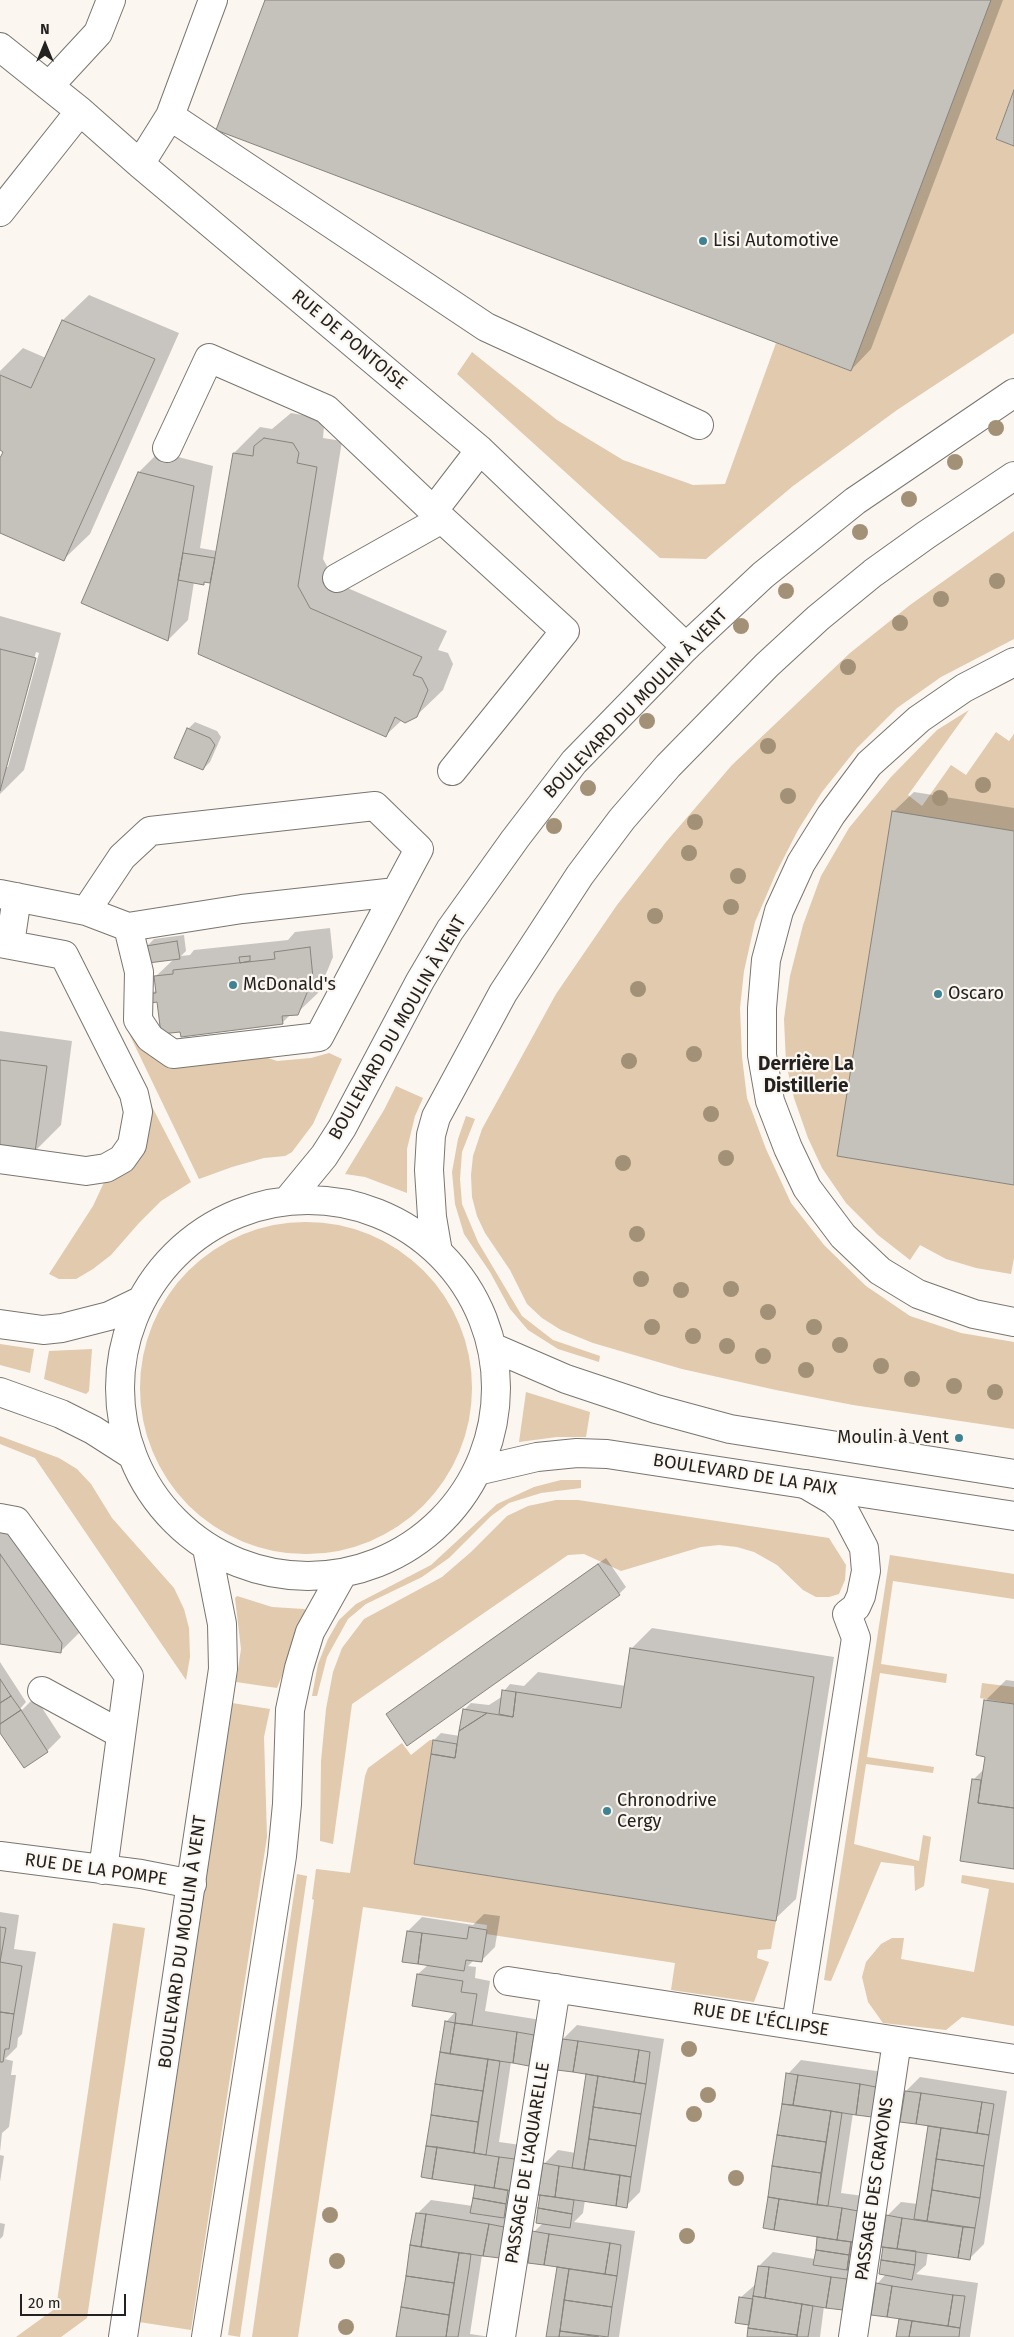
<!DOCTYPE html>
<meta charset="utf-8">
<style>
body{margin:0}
#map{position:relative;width:1014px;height:2337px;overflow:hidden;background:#fbf6f0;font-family:"Fira Sans",sans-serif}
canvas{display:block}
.north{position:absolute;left:20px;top:20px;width:50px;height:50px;-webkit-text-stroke:4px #fbf6f0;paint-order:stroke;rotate:0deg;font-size:14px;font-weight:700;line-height:20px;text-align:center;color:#232220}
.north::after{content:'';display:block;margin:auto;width:18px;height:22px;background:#232220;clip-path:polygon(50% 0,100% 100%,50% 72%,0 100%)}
.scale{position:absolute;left:20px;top:2294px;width:106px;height:22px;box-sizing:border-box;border:2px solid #232220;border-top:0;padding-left:6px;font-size:15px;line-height:18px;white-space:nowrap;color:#232220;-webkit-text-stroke:4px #fbf6f0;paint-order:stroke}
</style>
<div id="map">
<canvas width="1014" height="2337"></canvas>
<div class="north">N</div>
<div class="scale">20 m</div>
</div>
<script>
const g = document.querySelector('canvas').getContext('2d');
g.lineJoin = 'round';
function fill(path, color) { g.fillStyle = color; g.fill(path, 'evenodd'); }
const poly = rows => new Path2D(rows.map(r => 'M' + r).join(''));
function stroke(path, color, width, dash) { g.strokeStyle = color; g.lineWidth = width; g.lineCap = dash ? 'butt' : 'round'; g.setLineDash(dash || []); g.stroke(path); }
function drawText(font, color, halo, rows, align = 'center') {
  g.font = font + ' "Fira Sans",sans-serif'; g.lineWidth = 4.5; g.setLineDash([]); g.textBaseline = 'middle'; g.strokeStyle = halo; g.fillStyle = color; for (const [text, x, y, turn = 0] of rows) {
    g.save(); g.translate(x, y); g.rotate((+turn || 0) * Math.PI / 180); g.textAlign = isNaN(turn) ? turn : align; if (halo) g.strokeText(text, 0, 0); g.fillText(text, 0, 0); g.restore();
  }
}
fill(poly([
 [991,0,1014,0,1014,90,996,139,1014,146,1014,333,897,410,793,486,706,559,660,558,457,374,472,352,557,420,623,460,693,485,725,484,776,343,851,371],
 [1014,531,1014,639,941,677,897,708,857,748,822,792,798,830,776,873,755,922,744,971,740,1008,742,1057,747,1098,766,1149,791,1203,824,1245,866,1286,910,1316,961,1333,1014,1342,1014,1429,853,1405,776,1390,682,1369,593,1343,561,1330,542,1318,527,1304,510,1270,485,1233,477,1216,472,1197,471,1175,473,1156,482,1129,556,994,617,905,666,842,732,765,850,653,910,605],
 [969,710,908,795,922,806,951,765,966,775,996,732,1009,741,1014,734,1014,831,892,812,837,1156,1014,1185,1014,1258,1011,1274,976,1268,946,1259,920,1245,910,1260,878,1235,846,1203,822,1168,808,1138,794,1098,786,1063,784,1019,790,976,803,925,821,876,849,828,891,777,937,730],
 [127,1019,136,1038,253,1053,277,1061,311,1058,329,1053,342,1059,313,1124,292,1152,285,1156,264,1158,232,1167,199,1179,123,1021],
 [396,1086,423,1098,415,1116,407,1149,407,1193,365,1177,345,1174,384,1110],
 [149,1101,191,1182,161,1201,139,1223,111,1255,93,1269,76,1279,59,1279,49,1274,93,1206,107,1176,142,1151,148,1136],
 [466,1116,475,1119,462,1152,460,1179,462,1204,478,1242,522,1316,553,1340,600,1356,599,1362,558,1349,528,1330,510,1309,490,1272,464,1234,455,1204,452,1172,458,1139],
 '140 1388a166 166 0 1 1 332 0a166 166 0 1 1-332 0Z',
 [0,1344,34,1349,30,1373,0,1365],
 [92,1349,89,1391,86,1394,44,1379,49,1351],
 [526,1392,590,1412,586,1437,557,1437,519,1442],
 [0,1436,59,1458,77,1469,91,1484,112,1518,174,1588,184,1609,189,1628,190,1657,186,1680,35,1458,0,1444],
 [561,1480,581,1480,581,1488,541,1493,509,1503,491,1516,449,1558,422,1577,366,1604,348,1619,327,1657,317,1696,312,1696,318,1664,328,1639,339,1620,356,1604,431,1565,497,1504,534,1487],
 [556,1500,578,1500,829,1538,846,1565,845,1580,839,1594,829,1597,816,1597,803,1590,777,1565,754,1552,737,1547,719,1545,701,1547,621,1571,584,1554,568,1555,352,1704,333,1844,320,1841,321,1761,326,1709,333,1672,342,1648,364,1619,442,1577,471,1552,507,1516,528,1506],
 [890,1555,1014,1574,1014,1599,893,1581,881,1664,947,1674,946,1683,880,1673,867,1757,934,1767,933,1773,866,1764,854,1844,919,1861,923,1835,931,1837,924,1886,915,1891,914,1866,881,1862,831,1981,824,1980],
 [237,1596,272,1607,304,1609,308,1611,277,1688,236,1682,241,1649,235,1598],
 [982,1683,1014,1687,1014,1704,980,1698],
 [232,1703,270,1709,264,1737,267,1837,191,2330,139,2322],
 [430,1740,433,1740,414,1864,776,1921,771,1949,758,1950,757,1958,769,1962,754,2002,671,1990,675,1963,486,1934,487,1925,363,1907,298,2337,252,2337,314,1900,312,1899,316,1869,350,1873,365,1776,368,1768,402,1743,411,1755],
 [297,1874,307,1876,240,2337,228,2335],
 [962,1875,1014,1883,1014,2026,962,2017,946,2030,883,2023,868,2002,862,1977,866,1962,881,1944,892,1938,904,1938,901,1959,974,1972,989,1889,961,1883],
 [113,1923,145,1928,87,2318,61,2337,16,2337,56,2308]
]), '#e1caad');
fill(poly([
 [266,0,1003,0,871,349,851,370],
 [89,295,179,333,90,534,64,559,0,531,0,461,4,451,0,449,0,371,23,348,46,358,63,320],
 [291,413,319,418,324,426,323,438,342,441,323,559,336,583,447,631,438,650,448,653,453,664,443,690,416,716,402,720,386,735,212,582,194,582,188,620,168,640,139,472,159,452,213,466,200,548,217,551,234,453,260,427,272,429],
 [0,616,61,633,24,770,0,794],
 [36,652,39,653,8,767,5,767],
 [195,722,217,731,221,737,210,762,203,769,188,729],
 [914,792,1014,808,1014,1184,893,812],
 [330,928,333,957,318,993,297,1013,291,1014,282,1023,181,1030,158,1001,150,996,157,989,155,977,174,959,147,946,154,939,184,935,186,951,181,956,190,955,194,950,288,940,295,932],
 [0,1031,72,1041,61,1125,35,1151,0,1146],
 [0,1525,26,1529,86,1626,60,1652,0,1643],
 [606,1558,626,1587,619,1594,408,1744,387,1714,394,1708],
 [652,1628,834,1657,796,1899,775,1919,415,1863,434,1740,441,1733,460,1736,464,1710,471,1703,489,1705,503,1696,504,1691,510,1684,524,1686,538,1672,626,1686,631,1649],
 [0,1662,26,1702,19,1710,19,1713,35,1697,61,1737,47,1751,0,1730],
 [1006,1680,1014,1681,1014,1868,961,1860,974,1779,984,1769,986,1756,977,1754,986,1700],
 [0,1912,19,1915,14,1949,36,1952,22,2034,18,2038,17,2047,5,2059,13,2061,11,2075,16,2075,9,2127,2,2133,0,2152],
 [484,1914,500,1916,495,1947,481,1961,474,1960,468,1966,476,1967,475,1978,490,1981,485,2011,547,2021,542,2051,528,2065,511,2062,499,2142,528,2146,513,2243,482,2255,470,2334,491,2337,398,2337,417,2214,431,2200,473,2206,476,2184,446,2022,456,2011,418,1974,428,1965,408,1931,422,1917,473,1925],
 [577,2025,664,2039,640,2192,626,2206,585,2200,583,2213,574,2222,635,2231,619,2337,548,2337,558,2266,534,2232,543,2223,544,2164,558,2150,576,2153,588,2073,563,2039],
 [801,2060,890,2073,885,2102,853,2113,841,2193,871,2197,856,2295,842,2309,824,2306,820,2337,748,2337,750,2324,740,2298,756,2284,759,2266,773,2252,815,2259,819,2236,764,2227,788,2074],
 [920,2077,1007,2091,984,2244,970,2258,928,2252,926,2265,916,2274,978,2283,970,2337,898,2337,900,2318,877,2284,886,2274,887,2216,901,2202,918,2204,930,2125,906,2091],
 [0,2155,4,2156,0,2182],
 [0,2223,5,2224,3,2236,0,2239]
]), '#0003');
const building = poly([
 [265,0,991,0,851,371,216,130,265,0],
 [1014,90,1014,146,996,139,1014,90],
 [62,320,155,359,64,561,0,533,0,458,3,452,0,450,0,375,31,388,62,320],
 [264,438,293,443,299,453,297,463,317,467,298,586,310,608,422,657,413,675,422,678,428,690,417,717,405,723,395,717,386,737,198,654,233,453,253,456,254,446,264,438],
 [138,472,194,486,168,641,81,603,138,472],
 [183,553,215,558,210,583,204,582,204,585,178,580,183,553],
 [0,649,36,658,0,791,0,649],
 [187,728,210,738,215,745,203,770,174,758,187,728],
 [892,811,1014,831,1014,1185,837,1156,892,811],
 [177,941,180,959,148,963,146,946,177,941],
 [310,947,313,978,298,1015,282,1016,283,1024,181,1037,180,1032,161,1034,157,1002,151,1003,150,993,156,993,154,976,173,974,173,970,275,959,274,952,310,947],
 [250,956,250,961,240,963,239,957,250,956],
 [0,1060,47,1066,35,1152,0,1148,0,1060],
 [0,1554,62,1643,61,1653,0,1644,0,1554],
 [598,1564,620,1595,407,1746,386,1714,598,1564],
 [630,1648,814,1677,776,1921,414,1864,431,1754,455,1758,459,1731,487,1713,513,1717,516,1692,621,1708,630,1648],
 [0,1679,11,1696,0,1703,0,1679],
 [502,1690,516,1692,513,1717,499,1714,502,1690],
 [11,1696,21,1710,0,1724,0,1703,11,1696],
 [984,1700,1014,1704,1014,1808,978,1803,985,1757,976,1755,984,1700],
 [463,1709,487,1713,459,1731,463,1709],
 [21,1710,48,1752,24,1768,0,1733,0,1724,21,1710],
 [433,1740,457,1744,455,1758,431,1754,433,1740],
 [972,1779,981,1780,978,1803,1014,1808,1014,1869,960,1861,972,1779],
 [0,1927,6,1928,0,1962,0,1927],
 [469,1927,487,1930,482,1962,466,1960,464,1971,418,1964,422,1933,467,1939,469,1927],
 [407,1931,422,1933,418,1964,402,1962,407,1931],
 [0,1962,22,1966,14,2014,0,2012,0,1962],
 [417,1974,463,1981,461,1992,477,1994,472,2025,455,2023,456,2013,412,2006,417,1974],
 [0,2012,14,2014,9,2049,5,2049,3,2062,0,2062,0,2012],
 [445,2021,455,2023,450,2054,440,2052,445,2021],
 [455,2023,517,2032,513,2063,450,2054,455,2023],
 [517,2032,534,2035,529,2066,513,2063,517,2032],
 [562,2039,578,2041,573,2072,557,2070,562,2039],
 [578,2041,639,2050,634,2082,573,2072,578,2041],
 [639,2050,650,2052,646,2084,634,2082,639,2050],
 [440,2052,488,2059,483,2091,435,2084,440,2052],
 [488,2059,500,2061,486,2155,474,2153,488,2059],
 [786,2073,798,2075,793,2105,782,2104,786,2073],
 [586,2074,598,2076,584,2170,572,2168,586,2074],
 [798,2075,860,2084,856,2115,793,2105,798,2075],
 [598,2076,646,2084,641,2114,593,2107,598,2076],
 [435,2084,483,2091,478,2122,431,2115,435,2084],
 [860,2084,876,2087,872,2117,856,2115,860,2084],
 [905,2091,921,2093,916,2124,900,2122,905,2091],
 [921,2093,982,2102,977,2133,916,2124,921,2093],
 [982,2102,994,2104,989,2135,977,2133,982,2102],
 [782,2104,831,2111,826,2142,777,2135,782,2104],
 [593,2107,641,2114,636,2146,589,2139,593,2107],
 [831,2111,842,2113,828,2206,817,2205,831,2111],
 [431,2115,478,2122,474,2153,426,2146,431,2115],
 [928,2126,941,2128,927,2221,914,2219,928,2126],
 [941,2128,989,2135,984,2166,936,2159,941,2128],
 [777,2135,826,2142,821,2173,772,2166,777,2135],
 [589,2139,636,2146,631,2177,584,2170,589,2139],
 [426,2146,437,2147,432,2179,421,2177,426,2146],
 [437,2147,499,2157,494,2188,432,2179,437,2147],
 [499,2157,515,2159,510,2191,494,2188,499,2157],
 [936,2159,984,2166,980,2198,932,2190,936,2159],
 [543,2163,559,2166,555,2197,538,2195,543,2163],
 [559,2166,620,2175,616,2206,555,2197,559,2166],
 [772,2166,821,2173,817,2205,768,2197,772,2166],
 [620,2175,631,2177,627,2208,616,2206,620,2175],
 [475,2185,508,2190,506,2204,473,2198,475,2185],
 [932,2190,980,2198,975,2228,927,2221,932,2190],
 [540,2195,574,2200,572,2214,538,2208,540,2195],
 [768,2197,779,2199,774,2230,763,2228,768,2197],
 [473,2198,506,2204,504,2218,470,2213,473,2198],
 [779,2199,842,2208,837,2240,774,2230,779,2199],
 [538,2208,572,2214,570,2228,536,2223,538,2208],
 [842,2208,858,2211,853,2242,837,2240,842,2208],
 [416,2213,426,2214,421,2247,410,2245,416,2213],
 [426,2214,489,2224,483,2256,421,2247,426,2214],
 [886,2215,902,2218,897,2249,881,2247,886,2215],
 [902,2218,963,2227,958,2258,897,2249,902,2218],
 [489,2224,504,2227,500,2258,483,2256,489,2224],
 [963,2227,975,2228,970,2260,958,2258,963,2227],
 [532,2231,549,2234,544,2265,528,2263,532,2231],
 [549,2234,610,2243,605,2274,544,2265,549,2234],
 [817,2237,851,2242,849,2255,816,2250,817,2237],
 [851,2242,853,2242,849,2270,847,2270,851,2242],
 [610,2243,621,2245,617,2276,605,2274,610,2243],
 [410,2245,459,2253,454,2283,406,2276,410,2245],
 [883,2247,916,2251,915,2265,881,2260,883,2247],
 [816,2250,849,2255,847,2270,813,2265,816,2250],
 [459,2253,471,2254,469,2269,458,2337,446,2337,459,2253],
 [881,2260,915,2265,912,2280,879,2274,881,2260],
 [758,2266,769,2267,765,2298,753,2296,758,2266],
 [557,2267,569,2269,559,2337,546,2337,557,2267],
 [769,2267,831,2277,826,2308,765,2298,769,2267],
 [569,2269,617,2276,612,2307,564,2300,569,2269],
 [406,2276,454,2283,449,2315,401,2307,406,2276],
 [831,2277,847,2279,843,2310,826,2308,831,2277],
 [876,2283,892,2286,887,2317,871,2315,876,2283],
 [892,2286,953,2295,948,2326,887,2317,892,2286],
 [953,2295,965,2296,960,2328,948,2326,953,2295],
 [753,2296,802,2304,797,2335,748,2328,753,2296],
 [739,2297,753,2299,749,2325,735,2323,739,2297],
 [564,2300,612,2307,608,2337,560,2331,564,2300],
 [802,2304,813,2306,808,2337,797,2337,802,2304],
 [401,2307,449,2315,446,2337,396,2337,401,2307],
 [899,2319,912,2321,909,2337,896,2337,899,2319],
 [912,2321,960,2328,959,2337,909,2337,912,2321],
 [748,2328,797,2335,797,2337,747,2337,748,2328],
 [560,2331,599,2337,559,2337,560,2331]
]);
fill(building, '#c5c1bb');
stroke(building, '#87837d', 1);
const minor = poly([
 [0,47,80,111,140,164,480,450,686,647],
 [49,86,98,33,111,0],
 [170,116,486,327,699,425],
 [140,164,170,116,213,0],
 [0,212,80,111],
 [167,448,209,358,326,409,442,519,565,631,452,771],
 [434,510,480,450],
 [337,578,442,519],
 [1014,662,964,688,919,719,869,764,831,815,801,863,779,911,766,960,762,1008,762,1055,770,1101,788,1148,807,1188,843,1236,880,1271,918,1294,974,1314,1014,1322],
 [0,894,86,911,128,927,242,909,396,892,419,849,375,806,150,831,122,857,86,911],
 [128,927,139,972,138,1020,150,1038,173,1054,319,1037,396,892],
 [0,943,64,955,134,1094,138,1112,132,1145,122,1159,106,1168,86,1171,0,1159],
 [10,944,17,897],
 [0,1518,16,1521,129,1676,103,1870],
 [42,1691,121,1734],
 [0,1856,141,1874,192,1884],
 [508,1981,1014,2059],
 [796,2025,856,1638,847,1614,856,1607,861,1596,866,1571,864,1548,845,1512,834,1501,805,1484],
 [501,2337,556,1988],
 [853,2337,897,2041]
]);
const major = poly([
 '120 1388a188 188 0 1 1 376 0a188 188 0 1 1-376 0Z',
 [287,1201,324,1156,342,1128,420,981,450,930,515,839,574,762,686,647,763,575,855,501,1014,393],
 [438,1252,432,1217,429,1170,431,1135,436,1117,503,993,580,875,622,819,668,766,767,665,818,618,873,573,926,535,1014,476],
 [0,1324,43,1330,62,1328,109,1316,140,1301],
 [492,1347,566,1379,656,1409,730,1429,1014,1474],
 [0,1392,61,1414,93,1430,132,1455],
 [477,1471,537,1457,577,1453,607,1454,1014,1516],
 [123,2337,223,1669,222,1624,207,1548],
 [206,2337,282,1856,287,1804,290,1710,299,1668,310,1632,343,1573]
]);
stroke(minor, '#79756f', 30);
stroke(major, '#79756f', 30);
stroke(minor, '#fff', 28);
stroke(major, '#fff', 28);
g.fillStyle = '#a29176';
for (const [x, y] of [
 [996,428],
 [955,462],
 [909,499],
 [860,532],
 [997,581],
 [786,591],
 [941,599],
 [900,623],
 [741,626],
 [848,667],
 [647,721],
 [768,746],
 [983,785],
 [588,788],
 [788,796],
 [940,798],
 [695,822],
 [554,826],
 [689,853],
 [738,876],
 [731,907],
 [655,916],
 [638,989],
 [694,1054],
 [629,1061],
 [711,1114],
 [726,1158],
 [623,1163],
 [637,1234],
 [641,1279],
 [731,1289],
 [681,1290],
 [768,1312],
 [652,1327],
 [814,1327],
 [693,1336],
 [840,1345],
 [727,1346],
 [763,1356],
 [881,1366],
 [806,1370],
 [912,1379],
 [954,1386],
 [995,1392],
 [689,2049],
 [708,2095],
 [694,2114],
 [736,2178],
 [330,2215],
 [687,2236],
 [337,2261],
 [346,2327]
]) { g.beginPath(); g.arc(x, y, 8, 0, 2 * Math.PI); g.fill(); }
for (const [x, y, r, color] of [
 [703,241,5,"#3f8392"],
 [233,985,5,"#3f8392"],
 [938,994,5,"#3f8392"],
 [959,1438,5,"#3f8392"],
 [607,1811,5,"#3f8392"]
]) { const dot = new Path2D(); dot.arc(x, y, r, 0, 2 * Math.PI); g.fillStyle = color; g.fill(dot); stroke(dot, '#fbf6f0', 2); }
drawText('18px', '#232220', '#fbf6f0', [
 ["Lisi Automotive",713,241],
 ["McDonald's",243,985],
 ["Oscaro",948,994],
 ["Moulin à Vent",949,1438,"right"],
 ["Chronodrive",617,1801],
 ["Cergy",617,1822]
], 'left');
drawText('18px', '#232220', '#fbf6f0', [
 ["RUE DE PONTOISE",349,340,40],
 ["BOULEVARD DU MOULIN À VENT",636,704,-46],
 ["BOULEVARD DU MOULIN À VENT",398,1028,-60],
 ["BOULEVARD DE LA PAIX",745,1475,9],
 ["RUE DE LA POMPE",96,1870,8],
 ["BOULEVARD DU MOULIN À VENT",183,1942,-82],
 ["RUE DE L'ÉCLIPSE",761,2020,9],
 ["PASSAGE DE L'AQUARELLE",528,2163,-81],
 ["PASSAGE DES CRAYONS",875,2189,-82]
]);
drawText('bold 19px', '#232220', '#fbf6f0', [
 ["Derrière La",806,1065],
 ["Distillerie",806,1087]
]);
</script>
